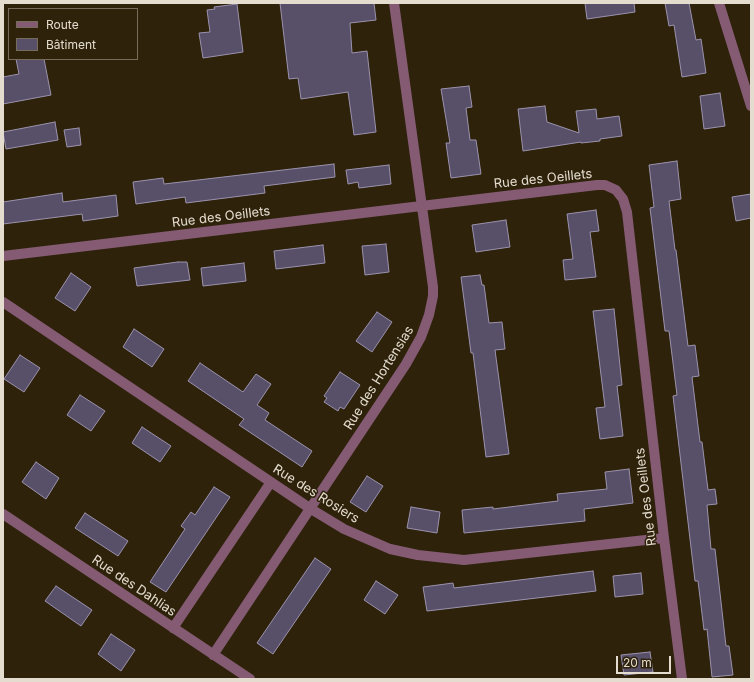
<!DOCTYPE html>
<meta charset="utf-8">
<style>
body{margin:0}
#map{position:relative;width:754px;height:682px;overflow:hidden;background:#2e220b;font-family:Inter,sans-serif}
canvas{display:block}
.frame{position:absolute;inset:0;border:4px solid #e4dcce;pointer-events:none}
.legend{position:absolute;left:8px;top:8px;width:130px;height:52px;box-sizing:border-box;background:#2e220b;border:1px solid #776c59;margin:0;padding:5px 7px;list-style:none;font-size:12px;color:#e4dcce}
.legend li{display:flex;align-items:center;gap:8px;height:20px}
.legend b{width:20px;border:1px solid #776c59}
.scale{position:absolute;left:616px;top:656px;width:55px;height:18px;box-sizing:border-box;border:2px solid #e4dcce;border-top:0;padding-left:5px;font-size:12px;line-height:14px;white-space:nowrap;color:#e4dcce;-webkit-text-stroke:3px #2e220b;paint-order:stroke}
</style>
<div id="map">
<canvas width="754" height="682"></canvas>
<div class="frame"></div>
<ul class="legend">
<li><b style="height:5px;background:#845b72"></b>Route</li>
<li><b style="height:11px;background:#575068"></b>Bâtiment</li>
</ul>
<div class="scale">20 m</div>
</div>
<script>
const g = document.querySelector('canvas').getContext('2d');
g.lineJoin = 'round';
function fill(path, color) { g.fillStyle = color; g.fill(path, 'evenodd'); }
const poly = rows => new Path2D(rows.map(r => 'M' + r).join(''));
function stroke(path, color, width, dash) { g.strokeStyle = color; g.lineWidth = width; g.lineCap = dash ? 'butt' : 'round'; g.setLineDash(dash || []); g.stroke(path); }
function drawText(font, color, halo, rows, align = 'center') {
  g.font = font + ' Inter,sans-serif'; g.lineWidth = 3; g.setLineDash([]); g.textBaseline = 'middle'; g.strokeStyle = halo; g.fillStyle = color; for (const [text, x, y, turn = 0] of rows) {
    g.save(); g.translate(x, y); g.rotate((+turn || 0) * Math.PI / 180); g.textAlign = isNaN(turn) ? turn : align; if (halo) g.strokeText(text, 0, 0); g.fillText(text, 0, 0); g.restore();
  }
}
const building = poly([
 [280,3,374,3,376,20,350,23,352,53,367,51,376,132,354,135,348,92,301,99,298,78,289,79,280,3],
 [585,3,634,3,635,12,587,19,585,3],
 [665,3,689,3,696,40,701,39,706,73,682,77,674,25,669,26,665,3],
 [237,4,243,52,203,58,199,33,210,32,207,10,215,9,214,7,237,4],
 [16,59,44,59,51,95,3,104,3,77,19,74,16,59],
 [469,86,472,107,466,108,470,140,476,140,481,174,451,178,446,143,450,143,441,89,469,86],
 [720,93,725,126,704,129,700,96,720,93],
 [545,106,547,122,579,133,576,111,596,109,597,119,619,116,622,136,600,139,600,141,581,143,581,142,523,151,518,109,545,106],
 [55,122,58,140,6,149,3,132,55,122],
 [79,128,81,145,67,147,64,130,79,128],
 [677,161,681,199,669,201,675,250,676,250,688,346,695,345,699,376,692,377,700,442,702,442,708,490,715,489,717,504,707,505,711,549,715,549,726,646,729,646,733,675,712,677,707,629,704,630,698,581,695,581,673,396,677,395,669,331,665,331,650,208,654,207,649,165,677,161],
 [334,164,335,177,264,186,265,193,186,203,185,197,136,204,133,182,163,178,164,184,334,164],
 [389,165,391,184,359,188,358,182,348,184,346,170,389,165],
 [62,193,63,202,116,195,118,216,83,221,82,214,3,224,3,202,62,193],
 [751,194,751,218,736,221,732,197,751,194],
 [596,210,599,231,590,232,596,277,565,280,563,260,573,259,567,214,596,210],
 [506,220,510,247,476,252,472,225,506,220],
 [386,244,389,272,365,275,362,246,386,244],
 [323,245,325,263,276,269,274,251,323,245],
 [178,262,187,262,190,280,137,286,134,268,178,262],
 [244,263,246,281,203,286,201,268,244,263],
 [71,273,91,287,75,311,55,298,71,273],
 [480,275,482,285,484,285,489,323,502,322,505,349,495,350,509,454,486,457,473,353,471,353,461,277,480,275],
 [614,309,622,385,617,386,623,436,600,439,596,408,605,407,593,311,614,309],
 [377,312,392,322,372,352,356,341,377,312],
 [134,329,164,349,152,367,123,347,134,329],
 [20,355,40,368,24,392,4,379,20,355],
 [200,363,243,392,256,374,271,384,257,405,269,413,265,420,312,451,302,467,239,425,244,419,188,381,200,363],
 [340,372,360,385,344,409,340,407,338,411,324,402,327,398,324,396,340,372],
 [80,395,105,411,91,431,67,415,80,395],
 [142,427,171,446,160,462,132,443,142,427],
 [36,462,59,478,46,499,22,482,36,462],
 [629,469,633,503,584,509,585,521,464,533,462,510,493,507,493,509,558,501,557,494,607,489,605,472,629,469],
 [367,476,383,486,366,512,350,502,367,476],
 [214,487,230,497,166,592,150,582,185,529,181,526,191,512,195,515,214,487],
 [411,507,440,512,437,533,407,528,411,507],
 [85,513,128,541,118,556,75,528,85,513],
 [315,558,331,569,273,654,257,643,315,558],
 [593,571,596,591,427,611,423,587,453,583,454,588,593,571],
 [641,573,643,594,615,597,613,576,641,573],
 [376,581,398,595,385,614,364,600,376,581],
 [56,586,92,610,81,626,45,601,56,586],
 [111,634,135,650,121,671,98,654,111,634],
 [650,652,653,672,624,675,621,655,650,652]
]);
fill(building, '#575068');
stroke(building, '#9b93ae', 1);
stroke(poly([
 [719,3,751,106],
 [3,256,597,185,605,185,616,190,623,199,627,212,664,538,682,679],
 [3,302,311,509,344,529,390,549,418,555,464,560,664,538],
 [3,514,250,679],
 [173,628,271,482],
 [213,655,406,364,421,337,429,315,433,296,433,287,394,3]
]), '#845b72', 10);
drawText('13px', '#e4dcce', '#2e220b', [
 ["Rue des Oeillets",543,179,-6],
 ["Rue des Oeillets",221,217,-7],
 ["Rue des Hortensias",379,378,-58],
 ["Rue des Rosiers",316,494,32],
 ["Rue des Oeillets",646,497,-97],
 ["Rue des Dahlias",134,586,34]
]);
</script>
